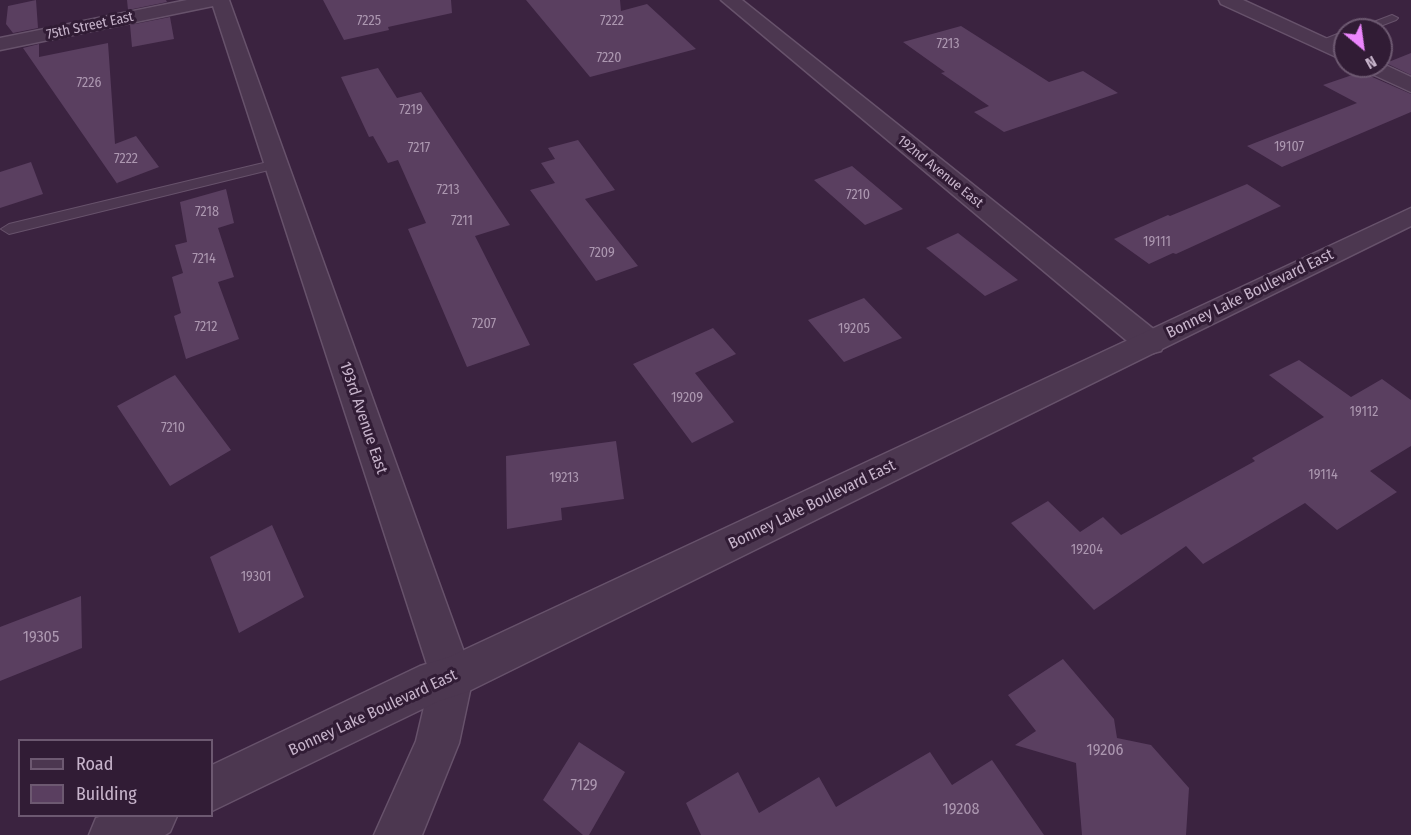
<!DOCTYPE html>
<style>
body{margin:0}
#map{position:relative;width:1411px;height:835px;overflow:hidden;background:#3b2340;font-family:"Fira Sans Condensed",sans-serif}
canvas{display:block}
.legend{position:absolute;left:18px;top:739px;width:195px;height:78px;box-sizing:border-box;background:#311c35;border:2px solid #6d5971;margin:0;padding:8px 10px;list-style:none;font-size:18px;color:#c7b4cb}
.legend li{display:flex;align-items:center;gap:12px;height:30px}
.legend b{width:30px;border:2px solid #6d5971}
.north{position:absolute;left:1333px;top:18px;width:60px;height:60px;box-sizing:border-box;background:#311c35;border:2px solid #6d5971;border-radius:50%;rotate:151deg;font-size:16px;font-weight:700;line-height:24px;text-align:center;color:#c7b4cb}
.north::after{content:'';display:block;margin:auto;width:21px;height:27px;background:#ec86fd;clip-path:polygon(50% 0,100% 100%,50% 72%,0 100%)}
</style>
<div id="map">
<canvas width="1411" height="835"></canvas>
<ul class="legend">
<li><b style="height:8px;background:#4c3750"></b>Road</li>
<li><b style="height:16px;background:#5a3f60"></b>Building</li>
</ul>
<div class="north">N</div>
</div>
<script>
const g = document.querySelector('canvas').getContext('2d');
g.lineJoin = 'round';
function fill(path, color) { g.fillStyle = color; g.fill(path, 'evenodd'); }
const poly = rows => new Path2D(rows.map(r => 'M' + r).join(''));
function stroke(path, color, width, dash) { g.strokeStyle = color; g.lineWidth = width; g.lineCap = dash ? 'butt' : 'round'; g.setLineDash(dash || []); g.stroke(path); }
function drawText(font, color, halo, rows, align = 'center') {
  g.font = font + ' "Fira Sans Condensed",sans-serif'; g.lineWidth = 6; g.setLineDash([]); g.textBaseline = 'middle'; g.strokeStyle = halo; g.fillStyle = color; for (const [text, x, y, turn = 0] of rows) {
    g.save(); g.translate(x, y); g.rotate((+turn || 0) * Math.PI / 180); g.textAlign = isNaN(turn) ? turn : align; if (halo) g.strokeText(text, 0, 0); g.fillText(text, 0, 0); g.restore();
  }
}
fill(poly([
 [36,0,38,28,13,33,6,24,8,6],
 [127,0,166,0,167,2,128,10],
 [323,0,451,0,452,13,388,27,389,30,344,40],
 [526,0,620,0,621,11,647,4,696,49,590,77],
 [170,17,174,39,132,47,130,25],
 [961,26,1049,82,1083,71,1118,93,1004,132,974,112,989,106,941,73,945,72,903,42],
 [108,43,115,144,136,136,159,167,117,183,118,185,23,48,39,44,39,57],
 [1411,53,1411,75,1386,63],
 [378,68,397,98,421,92,510,225,475,236,530,345,467,367,408,229,426,223,398,160,388,163,373,136,369,137,341,77],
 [1361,72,1411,94,1411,112,1282,167,1247,146,1357,103,1323,85],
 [578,140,615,190,585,199,638,266,596,281,530,190,555,183,541,163,555,159,548,148],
 [31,162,43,194,0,208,0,172],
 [852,166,903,209,865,225,814,180],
 [1247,184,1281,206,1176,254,1173,253,1149,264,1114,239,1168,215,1170,216],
 [226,189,234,223,218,228,234,277,218,282,239,339,186,359,174,316,181,313,172,277,183,273,175,245,187,242,180,202],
 [958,233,1018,280,985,296,926,248],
 [864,298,902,338,844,362,808,320],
 [713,328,736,354,695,373,734,422,692,443,633,364],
 [1299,360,1351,397,1382,379,1411,400,1411,446,1370,471,1397,492,1337,530,1305,503,1203,564,1186,546,1094,610,1011,523,1048,501,1080,532,1103,517,1121,535,1255,461,1252,458,1324,417,1269,375],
 [175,375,231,450,170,486,117,406],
 [616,441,624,499,561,508,562,520,507,529,506,456],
 [272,525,304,597,239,633,210,557],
 [81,596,82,648,0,681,0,627],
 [1063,659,1114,719,1117,738,1151,745,1189,788,1186,835,1082,835,1076,763,1015,745,1036,731,1008,695],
 [579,742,625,772,589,835,583,835,543,800],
 [930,752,952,785,992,760,1044,835,701,835,686,803,738,772,759,813,819,777,836,807]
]), '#5a3f60');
const service = poly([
 [1392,15,1398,18,1396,20,1370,30,1353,30,1392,15],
 [1345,31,1345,39,1321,47,1315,43,1345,31],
 [276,160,281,161,283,164,281,167,9,234,1,229,9,224,276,160]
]);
const minor = poly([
 [187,0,229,0,473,677,459,743,422,835,374,835,416,741,431,677,213,6,0,50,0,38,187,0],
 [721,0,742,0,1161,335,1165,343,1161,351,1150,354,1139,351,721,0],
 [1219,0,1243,0,1345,47,1345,61,1221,4,1219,0],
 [1381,63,1411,77,1411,92,1363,70,1359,66,1381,66,1381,63]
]);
const tertiary = poly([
 [1411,208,1411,226,467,692,439,701,212,811,212,765,420,666,449,657,1411,208],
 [103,816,177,816,170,832,165,835,89,835,96,818,103,816]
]);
stroke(service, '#67526b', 2);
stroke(minor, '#67526b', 3);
stroke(tertiary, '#67526b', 3);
fill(service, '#4c3750');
fill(minor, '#4c3750');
fill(tertiary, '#4c3750');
drawText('14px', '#ac97b0', null, [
 ["7225",369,21],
 ["7222",612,21],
 ["7213",948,44],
 ["7220",609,58],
 ["7226",89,83],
 ["7219",411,110],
 ["19107",1289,147],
 ["7217",419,148],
 ["7222",126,159],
 ["7213",448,190],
 ["7210",858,195],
 ["7218",207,212],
 ["7211",462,221],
 ["19111",1157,242],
 ["7209",602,253],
 ["7214",204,259],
 ["7207",484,324],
 ["7212",206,327],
 ["19205",854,329],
 ["19209",687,398],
 ["19112",1364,412],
 ["7210",173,428],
 ["19114",1323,475],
 ["19213",564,478],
 ["19204",1087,550],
 ["19301",256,577]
]);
drawText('14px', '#c7b4cb', '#311c35', [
 ["75th Street East",90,26,-12],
 ["192nd Avenue East",940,172,39]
]);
drawText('16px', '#c7b4cb', '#311c35', [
 ["Bonney Lake Boulevard East",1250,294,-26],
 ["193rd Avenue East",363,418,71],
 ["Bonney Lake Boulevard East",812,505,-26],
 ["Bonney Lake Boulevard East",373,713,-25]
]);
drawText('16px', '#ac97b0', null, [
 ["19305",41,638],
 ["19206",1105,751],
 ["7129",584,786],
 ["19208",961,810]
]);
</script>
